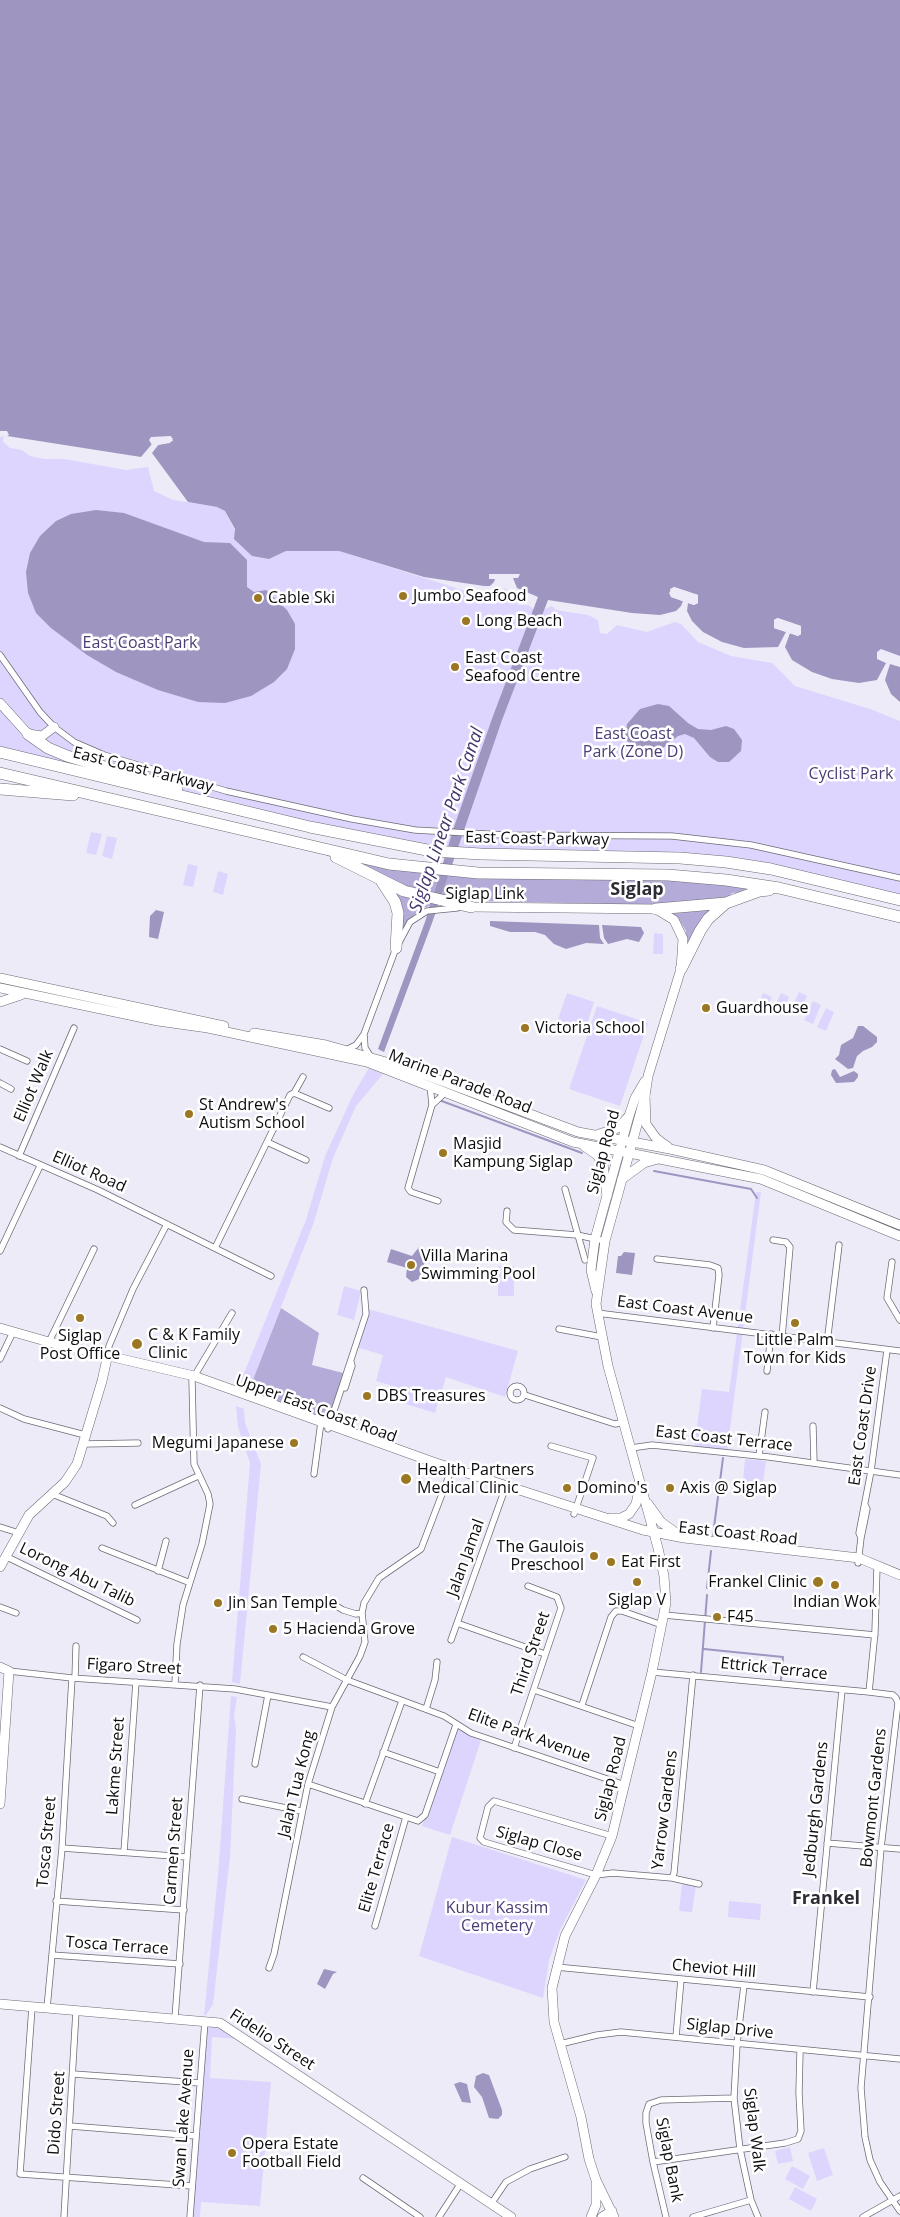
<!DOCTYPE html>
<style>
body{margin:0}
canvas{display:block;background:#edebf7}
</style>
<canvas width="900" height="2217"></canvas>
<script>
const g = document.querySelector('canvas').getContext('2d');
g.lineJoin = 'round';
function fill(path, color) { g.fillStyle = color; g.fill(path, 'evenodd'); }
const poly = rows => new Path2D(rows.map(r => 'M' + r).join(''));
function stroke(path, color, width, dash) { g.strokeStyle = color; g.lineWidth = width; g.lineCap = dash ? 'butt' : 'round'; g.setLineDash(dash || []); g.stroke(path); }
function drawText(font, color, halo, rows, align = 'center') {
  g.font = font + ' "Open Sans",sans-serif'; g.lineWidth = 5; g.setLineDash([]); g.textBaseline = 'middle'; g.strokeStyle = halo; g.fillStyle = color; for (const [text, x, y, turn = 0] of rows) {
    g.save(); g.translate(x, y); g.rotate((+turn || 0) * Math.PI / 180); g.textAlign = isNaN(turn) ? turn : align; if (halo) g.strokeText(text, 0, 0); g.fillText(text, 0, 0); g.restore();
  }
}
fill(poly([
 [4,436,3,442,10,448,22,450,30,456,44,459,64,459,126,470,148,467,154,491,173,500,217,507,225,511,236,533,252,556,269,559,286,551,339,551,478,595,494,594,505,588,519,605,528,605,534,609,545,609,552,606,556,610,588,615,598,620,600,633,607,634,617,625,647,632,675,622,681,624,698,642,731,656,772,663,795,686,870,709,900,721,900,900,726,862,432,851,0,752,0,437],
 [91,832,102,834,96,855,86,853],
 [107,836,117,838,112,859,102,856],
 [188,864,198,866,193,887,183,885],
 [218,871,228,874,223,895,213,892],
 [654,933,663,934,663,954,653,954],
 [799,992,807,996,799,1015,790,1011],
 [567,993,594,1002,585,1031,557,1022],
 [763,993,772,997,763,1015,755,1012],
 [781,993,789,997,781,1015,772,1012],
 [813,1001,821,1005,813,1024,804,1020],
 [597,1006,648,1023,620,1106,569,1089],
 [826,1008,834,1012,826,1031,817,1027],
 [369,1068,383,1074,356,1106,333,1158,314,1222,250,1387,240,1383,306,1220,325,1156,353,1095],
 [756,1192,761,1192,727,1452,694,1448,702,1389,729,1392],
 [498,1266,514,1266,514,1296,498,1296],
 [344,1286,361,1291,354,1320,337,1315],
 [368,1309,518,1351,505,1397,446,1377,435,1413,387,1398,390,1385,376,1381,383,1355,356,1347],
 [236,1406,244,1409,245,1423,261,1464,240,1684,232,1682,250,1463,238,1427],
 [745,1459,766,1461,763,1483,743,1481],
 [231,1696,237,1697,234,1715,236,1729,230,1857,213,2004,206,2015,204,2015,218,1875],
 [459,1730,481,1740,450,1835,422,1826,455,1731],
 [452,1837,586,1880,560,1930,549,1960,543,1998,419,1956],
 [682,1884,696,1886,692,1912,679,1911],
 [729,1901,761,1904,760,1920,728,1917],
 [206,2022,213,2023,237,2039,212,2037,210,2078,271,2082,268,2116,260,2206,201,2202,200,2217,190,2217],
 [790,2147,793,2161,778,2164,775,2151],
 [824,2148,833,2175,817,2181,808,2153],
 [792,2166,810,2176,803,2189,785,2179],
 [795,2187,817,2199,811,2211,789,2199]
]), '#ddd5fe');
fill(poly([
 [308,847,441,870,430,906,422,908,413,916,393,947,396,928,389,895,368,874],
 [450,870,668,876,778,889,732,893,707,918,693,949,684,945,686,931,678,918,671,911,656,905,473,901,438,905],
 [281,1308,319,1333,312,1365,347,1374,331,1425,247,1395]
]), '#b4abd8');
fill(poly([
 [0,0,900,0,900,656,881,649,877,652,877,659,886,663,877,680,859,683,832,679,812,672,792,660,785,647,790,633,798,636,801,634,801,626,778,618,774,620,774,628,786,632,778,647,744,648,722,642,703,632,692,621,687,611,688,603,694,605,698,603,698,595,674,587,669,593,671,597,683,601,681,606,676,611,660,615,632,613,548,600,502,720,432,923,384,1052,378,1049,425,922,454,827,493,716,538,597,517,588,513,578,518,578,520,574,489,574,489,579,495,579,494,582,490,586,484,586,424,577,339,551,286,551,269,559,252,556,234,539,235,529,225,511,217,507,188,502,152,453,158,445,170,443,173,438,151,437,152,444,141,457,7,436,9,435,7,431,0,431],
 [96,510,124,513,204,542,230,543,247,560,247,587,254,592,266,590,287,610,295,624,295,649,287,669,274,682,251,696,225,703,198,702,158,690,116,672,87,655,51,628,36,613,28,593,26,572,30,553,40,536,56,521,71,514],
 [890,664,900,667,900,702,891,694,885,680],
 [658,704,669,706,688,723,698,729,711,730,726,726,734,729,742,740,741,751,729,762,718,762,710,757,694,738,685,734,678,736,658,752,647,754,635,750,625,738,627,724,640,709],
 [156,910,164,912,158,939,149,937,150,916],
 [490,921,599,925,600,938,604,944,586,943,566,949,554,944,545,935,535,932,510,932,490,926],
 [602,925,641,927,644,933,639,942,627,939,608,944,604,938],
 [858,1026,863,1026,877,1037,877,1042,872,1047,863,1051,857,1056,853,1068,848,1069,835,1059,839,1055,841,1045,853,1038],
 [835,1069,840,1077,854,1071,858,1074,858,1077,854,1082,836,1083,831,1075,832,1070],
 [419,1247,425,1249,427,1256,419,1279,412,1282,406,1277,407,1268,387,1262,391,1249,412,1256],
 [624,1252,635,1253,632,1275,616,1273,618,1256,621,1256],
 [324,1969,337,1972,333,1974,325,1989,317,1984],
 [483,2073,489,2075,502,2110,502,2115,498,2119,489,2118,482,2097,474,2087,476,2076],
 [460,2082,467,2084,471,2103,462,2102,454,2084]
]), '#9e95c1');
fill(poly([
 [171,436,173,441,158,445,150,455,156,443,170,439,152,440,154,446,140,459,152,445,149,440,151,437],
 [674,587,698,595,698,603,694,605,685,602,694,602,696,597,674,590,672,595,684,599,685,602,671,597,670,589],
 [777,618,801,626,801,634,798,636,774,628,774,620]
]), '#edebf7');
stroke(poly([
 [439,1100,582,1153],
 [654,1171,751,1189,757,1198],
 [713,1535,723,1458],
 [707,1588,711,1551],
 [704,1649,783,1657,781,1680],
 [701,1672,707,1595]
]), '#9e95c1', 2);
const street = poly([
 [0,655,40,712,54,727,74,742,104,755,226,791,352,819,415,830,504,835,672,836,751,845,900,878],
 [364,1034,365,1048,371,1057],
 [0,1049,27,1061],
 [346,1050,356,1045,364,1034,396,948,410,922,427,911,457,908],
 [0,1083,11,1089],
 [430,1085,432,1105,408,1188,411,1192,438,1201],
 [294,1093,329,1108],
 [432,1105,446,1092],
 [267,1142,306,1160],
 [0,1147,98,1190,271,1276],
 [19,1156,74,1028],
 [565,1189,585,1260],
 [507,1211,506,1222,514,1230,577,1235,605,1241],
 [773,1240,786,1242,790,1247,782,1337],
 [215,1248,290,1095,294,1093,303,1077],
 [0,1251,40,1166],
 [657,1259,710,1265,718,1268,719,1275,713,1328],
 [892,1262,887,1298,900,1320],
 [597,1313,900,1351],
 [559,1329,602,1337],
 [827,1343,839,1245],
 [47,1346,94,1249],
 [108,1354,109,1346,133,1289,167,1224],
 [0,1359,13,1332],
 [767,1371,771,1334],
 '510 1393a7 7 0 1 1 14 0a7 7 0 1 1-14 0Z',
 [345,1388,352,1366,351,1362],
 [525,1395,615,1424,624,1422],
 [0,1408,24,1419,85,1435],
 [813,1426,814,1463],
 [328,1429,366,1314,364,1290],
 [83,1444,138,1443],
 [551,1446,593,1458,574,1514],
 [631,1448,652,1445,769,1457,900,1475],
 [759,1456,765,1412],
 [314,1474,321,1422],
 [52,1494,107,1516,113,1523],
 [135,1505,198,1476],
 [0,1527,19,1533],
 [861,1538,867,1509,865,1505],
 [102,1548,188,1582],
 [5,1556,137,1620],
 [858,1563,861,1538,859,1533,871,1471,887,1350],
 [158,1571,166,1541],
 [328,1601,343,1610,356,1614,362,1613],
 [0,1607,16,1613],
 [664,1615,875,1635],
 [457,1623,545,1654],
 [451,1640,506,1486],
 [303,1657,347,1680,444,1716,471,1733,625,1785],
 [9,1671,72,1678,235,1689,332,1707],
 [652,1672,869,1692,893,1695,896,1698,898,1703,881,1848,861,2088,865,2137,870,2160,880,2182,900,2211],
 [75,1678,76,1646],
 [175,1683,177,1644,183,1605,202,1544,210,1504,208,1494,194,1464,192,1380,232,1313],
 [534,1690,639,1726],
 [869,1692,875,1632,877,1566],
 [582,1705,611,1617,616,1611,622,1611,662,1625],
 [426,1709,435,1680,437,1662],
 [514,1748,561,1608,557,1597,528,1586],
 [383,1752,440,1772],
 [255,1764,268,1695],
 [308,1784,418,1821,425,1815,456,1725],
 [242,1799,301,1811],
 [365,1804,402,1701],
 [612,1836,494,1801,488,1807,480,1838,484,1842,596,1875,613,1873,672,1878,699,1884],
 [827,1843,900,1849],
 [62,1848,187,1857],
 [124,1852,136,1682],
 [672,1878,674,1873,693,1675],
 [56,1901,184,1910],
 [375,1926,406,1817],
 [52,1955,180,1964],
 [556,1967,870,1997],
 [269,1968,274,1954,308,1784,332,1707,360,1656,365,1642,362,1613,364,1603,379,1578,421,1549,452,1468],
 [744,1985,737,2044,734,2098,740,2149,751,2200,758,2217],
 [813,1992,842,1690],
 [32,2007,20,2174,192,2186],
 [47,2008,62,1848,72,1678],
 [175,2018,200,1685],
 [676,2037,681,1979],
 [560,2046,560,2044,597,2035,621,2032,900,2059],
 [73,2074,200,2083],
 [70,2126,196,2136],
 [653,2162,785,2143,798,2139,801,2131,799,2093,800,2051],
 [363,2178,420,2217],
 [491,2204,506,2182,530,2169,565,2157],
 [64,2217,76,2011],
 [190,2217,205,2021],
 [439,2217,461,2183],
 [666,2217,653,2162,646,2123,646,2113,649,2104,661,2100,734,2098],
 [693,2217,751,2200],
 [863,2217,900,2196]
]);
const secondary = poly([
 [471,907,656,909,674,920,683,939,681,969,648,1076,645,1096,605,1241,596,1304,608,1366,658,1548,664,1576,666,1603,652,1672,612,1836,596,1875,565,1936,552,1988,554,2022,581,2117,589,2159,596,2180,614,2217],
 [596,1291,591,1270,595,1239,629,1116,635,1098,645,1081],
 [0,1328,49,1342,194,1376,433,1462,643,1530,684,1538,859,1558,900,1575],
 [648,1504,661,1522,679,1535],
 [610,1518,621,1518,629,1514,636,1504,640,1485],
 [0,1567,29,1515,65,1482,77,1464,102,1381,108,1354],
 [0,1667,9,1671,0,1804],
 [0,2004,220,2023,511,2217],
 [591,2217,596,2205,596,2183],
 [602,2217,612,2211]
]);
const primary = poly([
 [0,703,28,734,42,736,54,727],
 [0,978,224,1026],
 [0,988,158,1021,208,1028,367,1062,573,1142,761,1179,900,1236],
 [0,1002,21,995],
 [254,1033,326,1045,407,1068,578,1132,670,1149,764,1170,900,1225],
 [645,1096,646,1124,656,1138,668,1147],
 [599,1134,618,1128,629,1116],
 [584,1146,597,1155,603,1164,607,1196],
 [622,1179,644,1163,658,1159]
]);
const highway = poly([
 [28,734,48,748,67,756,177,788],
 [0,752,310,827,432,851,481,854,680,858,726,862,771,869,900,900],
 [0,773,389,864,478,873,668,875,726,880,779,888,900,917],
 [0,789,73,795],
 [336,857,404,891,471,907],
 [382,882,395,902,398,913,396,948],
 [656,909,726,903,759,891,769,890],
 [681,969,700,931,708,919,726,903]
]);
stroke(street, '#6d6b75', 7);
stroke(secondary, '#6d6b75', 10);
stroke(primary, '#6d6b75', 10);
stroke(highway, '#6d6b75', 12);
stroke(street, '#fff', 5.5);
stroke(secondary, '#fff', 9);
stroke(primary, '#fff', 9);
stroke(highway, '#fff', 11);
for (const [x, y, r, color] of [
 [403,596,5,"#9c7723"],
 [258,598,5,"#9c7723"],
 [466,621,5,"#9c7723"],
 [455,667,5,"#9c7723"],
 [706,1008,5,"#9c7723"],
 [525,1028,5,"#9c7723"],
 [189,1114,5,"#9c7723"],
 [443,1153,5,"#9c7723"],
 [411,1265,5,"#9c7723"],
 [80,1318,5,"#9c7723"],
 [795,1323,5,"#9c7723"],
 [137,1344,6,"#9c7723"],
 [367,1396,5,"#9c7723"],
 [294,1443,5,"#9c7723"],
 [406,1479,6,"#9c7723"],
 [567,1488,5,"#9c7723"],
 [670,1488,5,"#9c7723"],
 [594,1556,5,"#9c7723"],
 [611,1562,5,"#9c7723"],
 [637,1582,5,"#9c7723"],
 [818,1582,6,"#9c7723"],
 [835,1585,5,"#9c7723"],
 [218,1603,5,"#9c7723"],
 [717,1617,5,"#9c7723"],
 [273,1629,5,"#9c7723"],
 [232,2153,5,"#9c7723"]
]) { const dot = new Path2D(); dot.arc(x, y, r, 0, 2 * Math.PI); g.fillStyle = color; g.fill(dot); stroke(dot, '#fff', 2); }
drawText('16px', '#0c0b0f', '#fff', [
 ["Jumbo Seafood",413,596],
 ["Cable Ski",268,598],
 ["Long Beach",476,621],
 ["East Coast",465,658],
 ["Seafood Centre",465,676],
 ["Guardhouse",716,1008],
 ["Victoria School",535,1028],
 ["St Andrew's",199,1105],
 ["Autism School",199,1123],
 ["Masjid",453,1144],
 ["Kampung Siglap",453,1162],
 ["Villa Marina",421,1256],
 ["Swimming Pool",421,1274],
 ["C & K Family",148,1335],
 ["Clinic",148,1353],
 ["Siglap",80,1336,"center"],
 ["Post Office",80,1354,"center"],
 ["Little Palm",795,1340,"center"],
 ["Town for Kids",795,1358,"center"],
 ["DBS Treasures",377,1396],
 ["Megumi Japanese",284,1443,"right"],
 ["Health Partners",417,1470],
 ["Medical Clinic",417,1488],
 ["Domino's",577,1488],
 ["Axis @ Siglap",680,1488],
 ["The Gaulois",584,1547,"right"],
 ["Preschool",584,1565,"right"],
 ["Eat First",621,1562],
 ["Frankel Clinic",807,1582,"right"],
 ["Siglap V",637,1600,"center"],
 ["Indian Wok",835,1602,"center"],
 ["Jin San Temple",228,1603],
 ["F45",727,1617],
 ["5 Hacienda Grove",283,1629],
 ["Opera Estate",242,2144],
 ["Football Field",242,2162]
], 'left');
drawText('16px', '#4c3d76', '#fff', [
 ["East Coast Park",140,643],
 ["East Coast",633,734],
 ["Park (Zone D)",633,752],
 ["Cyclist Park",851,774],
 ["Kubur Kassim",497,1908],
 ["Cemetery",497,1926]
]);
drawText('16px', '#0c0b0f', '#fff', [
 ["East Coast Parkway",143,770,14],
 ["East Coast Parkway",537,839,1],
 ["Siglap Link",485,894],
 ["Marine Parade Road",460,1082,21],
 ["Elliot Walk",34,1086,-67],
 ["Siglap Road",604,1152,-75],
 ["Elliot Road",89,1172,24],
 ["East Coast Avenue",685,1310,7],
 ["Upper East Coast Road",316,1409,20],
 ["East Coast Drive",863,1426,-82],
 ["East Coast Terrace",724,1439,6],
 ["East Coast Road",738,1534,6],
 ["Jalan Jamal",466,1558,-70],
 ["Lorong Abu Talib",77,1575,26],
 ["Third Street",531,1654,-71],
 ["Figaro Street",134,1667,3],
 ["Ettrick Terrace",774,1669,6],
 ["Elite Park Avenue",529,1736,20],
 ["Lakme Street",116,1766,-86],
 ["Siglap Road",611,1779,-76],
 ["Jalan Tua Kong",297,1784,-76],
 ["Bowmont Gardens",874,1798,-84],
 ["Jedburgh Gardens",816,1809,-84],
 ["Yarrow Gardens",665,1810,-83],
 ["Tosca Street",47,1842,-85],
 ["Siglap Close",539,1844,16],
 ["Carmen Street",174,1851,-86],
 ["Elite Terrace",377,1868,-74],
 ["Tosca Terrace",117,1946,4],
 ["Cheviot Hill",714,1969,5],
 ["Siglap Drive",730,2029,6],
 ["Fidelio Street",272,2040,33],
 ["Dido Street",57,2113,-86],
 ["Swan Lake Avenue",184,2118,-86],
 ["Siglap Walk",754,2130,83],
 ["Siglap Bank",669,2160,79]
]);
drawText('italic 18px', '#44356d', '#fff', [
 ["Siglap Linear Park Canal",447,820,-71]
]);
drawText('bold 18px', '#2d2c34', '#fff', [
 ["Siglap",637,890],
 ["Frankel",826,1899]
]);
</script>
